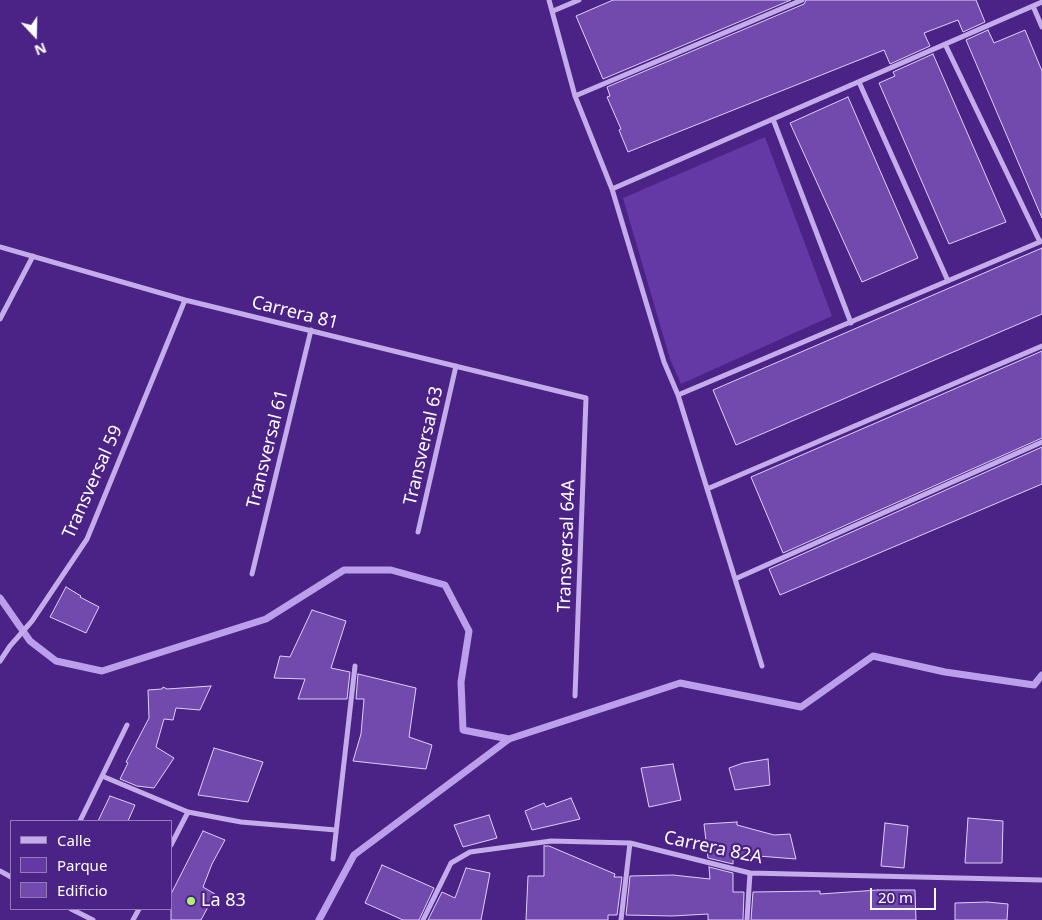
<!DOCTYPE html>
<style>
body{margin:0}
#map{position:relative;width:1042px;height:920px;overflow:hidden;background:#4b2286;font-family:"Noto Sans",sans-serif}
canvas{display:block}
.legend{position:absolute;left:10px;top:820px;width:162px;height:90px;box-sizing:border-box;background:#4b2286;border:1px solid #937ab6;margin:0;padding:6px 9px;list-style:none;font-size:15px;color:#fff}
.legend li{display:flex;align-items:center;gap:10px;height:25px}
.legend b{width:25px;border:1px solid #937ab6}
.north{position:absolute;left:10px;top:10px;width:50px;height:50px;-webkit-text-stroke:4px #4b2286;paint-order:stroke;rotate:159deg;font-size:14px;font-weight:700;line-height:20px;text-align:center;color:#fff}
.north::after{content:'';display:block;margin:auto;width:18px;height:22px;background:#fff;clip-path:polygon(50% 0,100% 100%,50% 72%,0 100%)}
.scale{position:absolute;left:870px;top:888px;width:66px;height:22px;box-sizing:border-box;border:2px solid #fff;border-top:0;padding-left:6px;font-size:15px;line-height:18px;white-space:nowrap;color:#fff;-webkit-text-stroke:4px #4b2286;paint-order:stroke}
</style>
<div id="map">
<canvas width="1042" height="920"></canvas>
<ul class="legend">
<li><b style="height:6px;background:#c4abe9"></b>Calle</li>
<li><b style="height:14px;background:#6438a5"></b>Parque</li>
<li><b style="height:14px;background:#724aae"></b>Edificio</li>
</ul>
<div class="north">N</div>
<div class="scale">20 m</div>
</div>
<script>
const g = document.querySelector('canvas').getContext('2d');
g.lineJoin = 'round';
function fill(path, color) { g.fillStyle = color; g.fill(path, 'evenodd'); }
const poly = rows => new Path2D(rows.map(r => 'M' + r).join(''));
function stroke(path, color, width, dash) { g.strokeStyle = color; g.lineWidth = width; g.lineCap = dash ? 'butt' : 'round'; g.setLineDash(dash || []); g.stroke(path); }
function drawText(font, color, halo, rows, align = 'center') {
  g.font = font + ' "Noto Sans",sans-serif'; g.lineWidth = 4.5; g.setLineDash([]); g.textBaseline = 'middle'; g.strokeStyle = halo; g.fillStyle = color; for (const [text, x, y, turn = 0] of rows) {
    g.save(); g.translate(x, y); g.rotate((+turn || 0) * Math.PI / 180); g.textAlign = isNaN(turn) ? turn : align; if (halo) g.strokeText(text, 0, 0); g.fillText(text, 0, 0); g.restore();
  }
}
fill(poly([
 [765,137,832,316,681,384,670,359,623,198]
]), '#6438a5');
stroke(poly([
 [0,598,30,641,56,661,102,671,266,619,344,570,391,570,445,585,469,631,461,682,463,730,509,739],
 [319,920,354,855,509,739,680,683,801,707,873,656,945,672,1034,685,1042,675]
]), '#bc9feb', 7);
const building = poly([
 [613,0,791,0,603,79,576,16,613,0],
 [806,0,976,0,985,22,963,32,958,20,924,33,930,46,890,64,884,50,628,152,619,130,621,129,607,97,610,96,607,87,804,4,806,0],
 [988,30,994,43,1025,30,1042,71,1042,218,966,40,988,30],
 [933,54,1006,222,949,244,879,83,895,76,893,72,933,54],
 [848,97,918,258,862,282,790,123,848,97],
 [1042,248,1042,314,736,445,713,390,1042,248],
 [1042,351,1042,438,783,553,751,477,1042,351],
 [1042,447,1042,484,780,595,769,569,1042,447],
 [66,587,81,596,80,597,99,607,86,633,50,617,66,587],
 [312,610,346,621,331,668,350,672,347,699,298,699,305,679,274,678,280,656,290,657,312,610],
 [358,674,416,688,409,737,432,745,426,769,353,761,361,734,364,699,356,699,358,674],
 [211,686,200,710,176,708,173,720,164,719,156,747,174,758,154,788,137,786,120,779,128,763,126,762,149,718,148,690,162,689,163,687,167,689,211,686],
 [214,748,263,762,248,802,198,795,214,748],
 [768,759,770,785,735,790,729,768,743,763,768,759],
 [673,764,681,800,649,807,641,768,673,764],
 [110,796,135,805,128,821,98,821,110,796],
 [571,798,580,819,532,830,525,811,544,803,546,807,571,798],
 [489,815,497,838,463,847,454,825,489,815],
 [968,818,1003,821,1002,863,965,863,968,818],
 [737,822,737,825,774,835,790,834,796,859,733,854,733,864,708,858,704,824,737,822],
 [885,823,908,826,904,868,881,866,885,823],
 [203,831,225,840,212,864,203,887,215,894,201,920,171,920,171,894,203,831],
 [544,846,549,846,615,874,614,877,622,877,617,915,608,915,608,920,526,920,528,876,544,876,544,846],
 [382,865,434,888,419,920,403,920,365,903,382,865],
 [709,867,733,873,733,892,744,892,743,920,708,920,708,914,672,916,626,915,630,876,673,875,710,879,709,867],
 [466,868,490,873,481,920,428,920,442,892,455,898,466,868],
 [878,890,915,890,916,920,751,920,753,892,820,891,820,894,878,890],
 [987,902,1008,904,1007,920,955,920,955,903,987,902]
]);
fill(building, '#724aae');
stroke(building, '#dfd0f7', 1);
stroke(poly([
 [549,0,575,96,612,189,664,362,678,395,762,666],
 [1033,6,1042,27],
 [553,11,579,0],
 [945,44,1040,242],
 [859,82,948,281],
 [575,96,802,0],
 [773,119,851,323],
 [612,189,1042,2],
 [0,247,185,300,586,398,575,696],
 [0,319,33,256],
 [678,395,1042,241],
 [707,489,1042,346],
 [418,532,456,366],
 [252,574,311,330],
 [735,579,1042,442],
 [0,661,10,646,32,621,87,539,185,300],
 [102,776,188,812,241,822,336,830],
 [80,821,127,725],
 [171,845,188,812],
 [333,859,355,666],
 [0,871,11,877],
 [71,909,93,920],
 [133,920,139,909],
 [423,920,451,863,470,852,551,841,630,843,750,873,1042,880],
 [621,920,630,843],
 [747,920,750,873]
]), '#c4abe9', 5);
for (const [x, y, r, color] of [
 [191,901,5,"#a9f66d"]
]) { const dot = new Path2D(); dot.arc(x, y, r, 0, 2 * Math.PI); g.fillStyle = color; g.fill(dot); stroke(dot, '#4b2286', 2); }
drawText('18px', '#fff', '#4b2286', [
 ["Carrera 81",295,313,14],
 ["Transversal 63",424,446,-77],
 ["Transversal 61",268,449,-76],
 ["Transversal 59",93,482,-66],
 ["Transversal 64A",567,546,-88],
 ["Carrera 82A",713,848,12]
]);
drawText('18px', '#fff', '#4b2286', [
 ["La 83",201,901]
], 'left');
</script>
